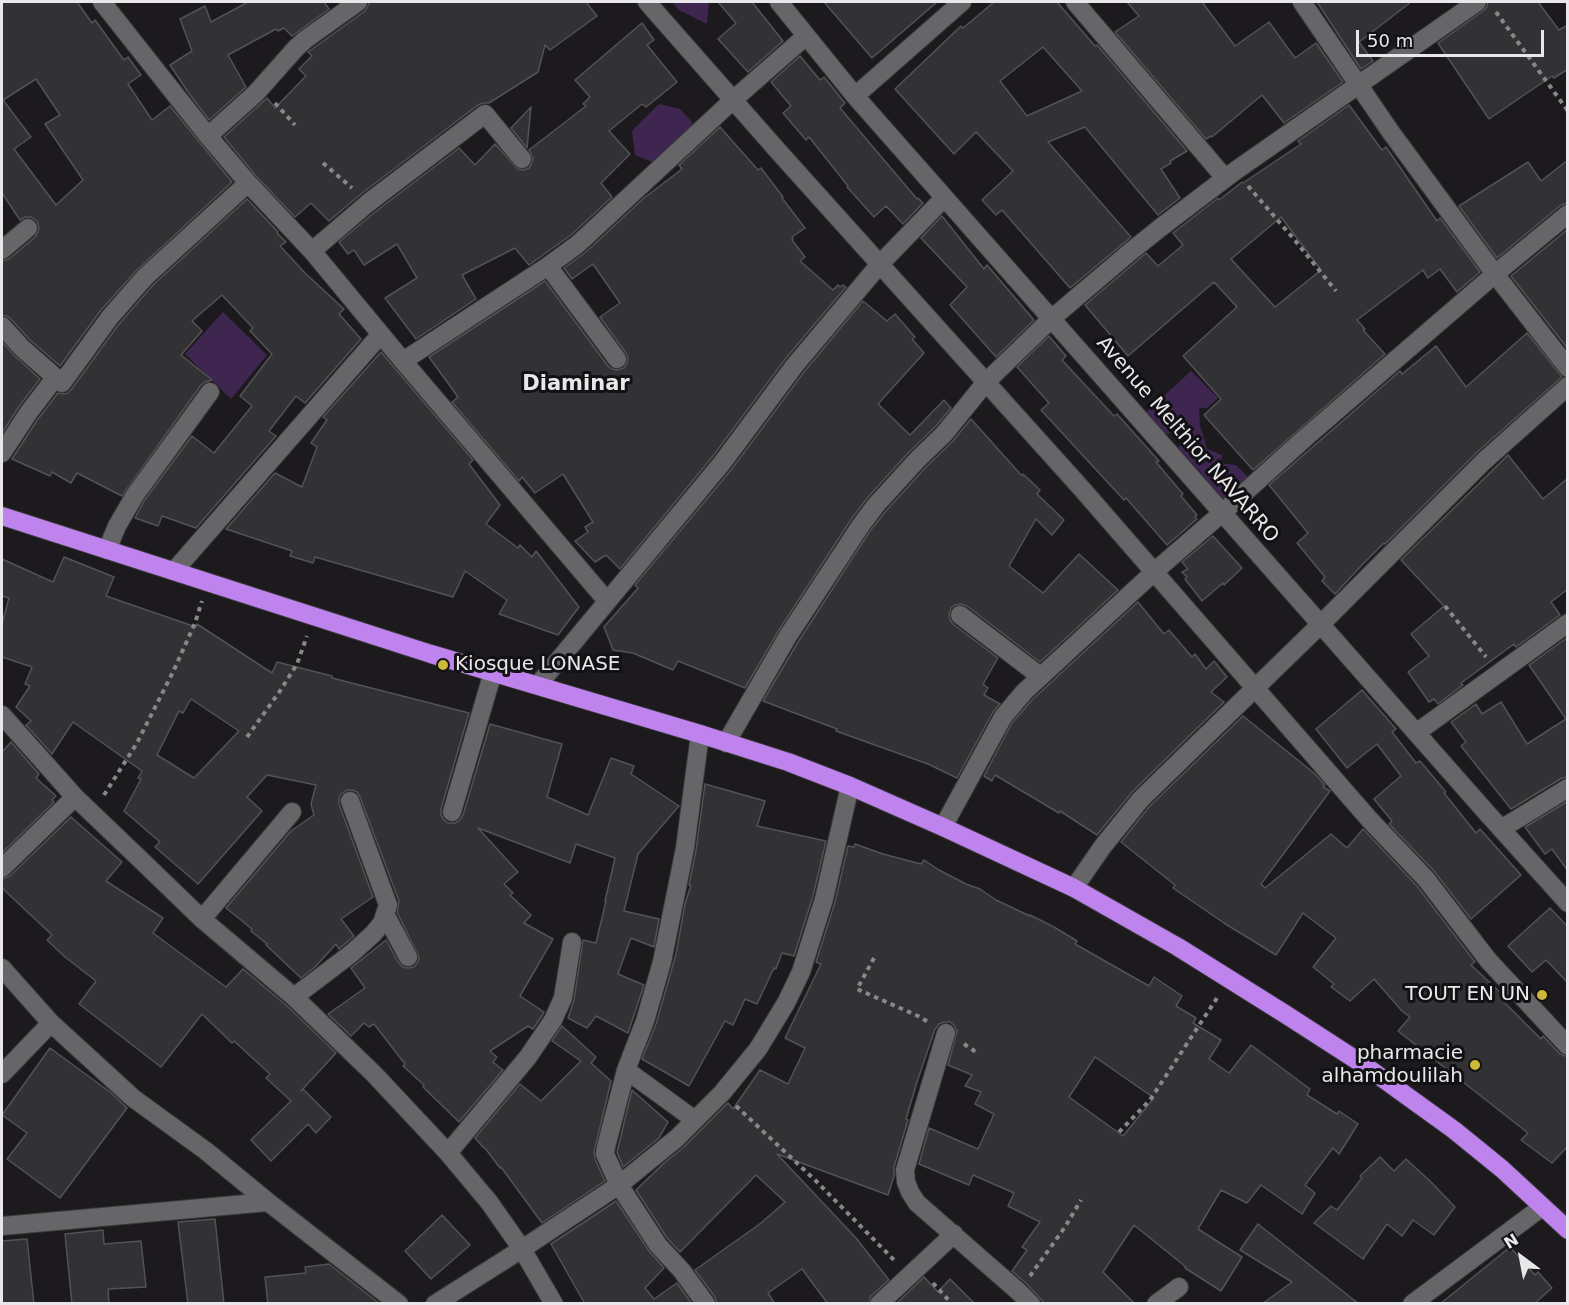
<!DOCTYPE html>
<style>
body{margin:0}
#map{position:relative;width:1569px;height:1305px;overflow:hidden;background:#1c1a1d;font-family:"DejaVu Sans",sans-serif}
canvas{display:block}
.frame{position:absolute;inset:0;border:3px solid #e9e7e9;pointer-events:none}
.north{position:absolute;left:1491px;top:1227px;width:60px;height:60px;-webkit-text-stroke:4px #121114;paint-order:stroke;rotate:328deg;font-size:16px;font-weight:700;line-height:24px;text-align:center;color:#e9e7e9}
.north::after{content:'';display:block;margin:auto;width:21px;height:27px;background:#e9e7e9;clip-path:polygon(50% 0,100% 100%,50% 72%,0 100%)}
.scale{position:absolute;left:1356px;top:30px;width:188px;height:27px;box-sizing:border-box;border:3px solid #e9e7e9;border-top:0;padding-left:8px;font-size:18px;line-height:21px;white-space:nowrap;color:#e9e7e9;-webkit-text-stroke:4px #121114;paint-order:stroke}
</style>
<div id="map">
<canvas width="1569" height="1305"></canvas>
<div class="frame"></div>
<div class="north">N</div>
<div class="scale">50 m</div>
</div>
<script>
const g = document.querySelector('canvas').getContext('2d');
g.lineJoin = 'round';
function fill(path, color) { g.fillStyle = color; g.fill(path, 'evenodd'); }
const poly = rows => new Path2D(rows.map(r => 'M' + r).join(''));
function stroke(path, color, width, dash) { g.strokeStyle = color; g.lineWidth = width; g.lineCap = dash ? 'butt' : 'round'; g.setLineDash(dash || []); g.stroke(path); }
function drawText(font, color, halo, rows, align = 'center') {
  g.font = font + ' "DejaVu Sans",sans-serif'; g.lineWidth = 6; g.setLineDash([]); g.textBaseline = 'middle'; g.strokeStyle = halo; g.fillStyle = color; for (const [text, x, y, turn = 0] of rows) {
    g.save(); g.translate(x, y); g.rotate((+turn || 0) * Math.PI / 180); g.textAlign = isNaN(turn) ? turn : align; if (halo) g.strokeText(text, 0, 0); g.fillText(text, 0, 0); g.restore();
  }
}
fill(poly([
 [672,2,709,2,707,24,679,10],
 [659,104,680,109,700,131,657,164,635,155,632,131],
 [223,312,267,355,231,399,185,354],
 [1191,371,1218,398,1207,408,1199,408,1200,425,1207,449,1222,455,1221,463,1236,465,1250,479,1227,501,1210,491,1206,479,1192,463,1174,453,1186,438,1184,429,1160,436,1143,415]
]), '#3e2650');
const building = poly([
 [2,2,77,2,92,23,95,20,124,60,128,57,141,75,128,84,152,120,170,106,232,182,137,270,101,310,60,366,30,340,10,318,6,316,2,315,2,261,9,259,35,237,38,232,39,227,37,221,31,217,25,217,20,220,2,193,2,2],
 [36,79,60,115,45,124,83,180,56,205,14,149,31,137,3,100,36,79],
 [248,2,324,2,329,9,292,36,284,28,278,31,276,29,228,55,246,87,209,120,188,92,170,65,192,51,180,19,205,6,211,22,248,2],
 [370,2,586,2,597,16,550,50,545,45,538,72,489,103,483,103,478,105,361,194,329,221,311,203,295,217,256,176,224,137,267,98,275,108,306,76,299,69,312,56,308,52,365,11,370,2],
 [718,2,752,2,783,41,748,72,718,39,736,23,718,2],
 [824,2,937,2,872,58,824,2],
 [994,2,1057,2,1095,46,1097,45,1187,151,1170,161,1171,163,1161,169,1180,198,1158,215,1085,127,1048,142,1131,237,1070,288,1002,210,996,215,982,200,1013,171,976,132,954,154,895,89,961,26,963,28,994,2],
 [1043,47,1082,91,1027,116,1000,81,1043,47],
 [1127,2,1202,2,1235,46,1269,22,1295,58,1316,43,1343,82,1284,123,1262,95,1212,137,1211,136,1206,139,1115,32,1139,16,1127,2],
 [1317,2,1411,2,1359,42,1373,61,1361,69,1317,2],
 [1488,2,1538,2,1559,30,1568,25,1568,69,1554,78,1552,76,1489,119,1438,43,1483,11,1487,7,1488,2],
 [642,23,654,40,647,45,677,82,646,107,642,104,609,131,630,154,601,183,612,197,571,235,529,265,515,248,462,275,476,299,416,339,385,298,417,278,397,244,364,265,354,250,348,254,339,242,375,212,459,148,475,165,495,144,518,169,523,170,529,168,532,163,533,158,529,150,586,106,583,104,590,97,575,80,642,23],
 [800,56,820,80,824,77,845,103,840,108,917,199,918,198,923,203,903,224,886,206,874,217,847,187,848,186,809,137,806,140,783,113,791,106,771,82,800,56],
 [1349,105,1382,150,1386,147,1437,221,1440,218,1480,272,1457,292,1440,269,1428,278,1423,270,1357,320,1365,329,1363,330,1385,354,1253,470,1204,415,1221,399,1183,356,1237,307,1214,282,1128,356,1085,305,1146,253,1158,266,1183,245,1173,233,1218,198,1219,200,1242,182,1243,183,1301,144,1298,141,1349,105],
 [1281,217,1321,270,1275,307,1231,259,1281,217],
 [531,107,527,148,511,128,531,107],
 [720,127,758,170,761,168,783,197,782,198,805,228,792,237,793,239,792,240,805,257,800,261,833,290,838,285,840,287,843,285,846,287,786,358,713,456,620,569,606,555,595,562,575,541,588,532,585,527,593,522,563,474,535,493,522,477,519,481,452,402,458,397,429,357,545,281,608,366,612,369,618,370,624,368,627,363,628,358,626,353,600,317,620,303,593,264,572,279,564,268,586,252,644,198,682,169,679,165,720,127],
 [1568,160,1568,203,1561,205,1497,258,1459,206,1528,162,1541,181,1568,160],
 [247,199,278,232,277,233,286,242,280,246,306,274,344,309,339,314,361,339,305,403,296,396,269,431,276,436,196,528,162,516,158,526,135,518,144,501,192,436,214,453,252,406,240,396,272,354,250,331,253,328,222,295,192,321,202,331,181,355,212,380,205,382,201,385,122,496,77,473,71,483,52,472,50,476,12,459,38,419,58,393,66,394,71,390,119,324,153,285,247,199],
 [942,216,984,269,987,265,1034,320,996,357,950,305,967,287,921,238,942,216],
 [1568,229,1568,349,1511,276,1568,229],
 [863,301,887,321,895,314,915,337,912,339,924,353,878,404,910,435,944,400,951,408,936,426,910,451,868,497,852,518,779,630,745,688,678,661,673,670,633,653,613,650,604,627,638,588,635,585,731,470,804,372,863,301],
 [1527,333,1562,377,1476,453,1385,544,1384,543,1361,566,1335,594,1322,581,1325,577,1297,543,1308,533,1269,485,1400,371,1402,374,1436,346,1466,387,1527,333],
 [1049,336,1066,356,1062,360,1114,416,1117,414,1159,461,1156,462,1183,494,1181,496,1197,515,1195,517,1197,519,1167,545,1126,498,1124,500,1041,410,1049,403,1017,367,1049,336],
 [2,342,15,356,40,379,20,405,2,433,2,342],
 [381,352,473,460,469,464,500,505,486,524,518,548,520,545,532,557,536,551,579,607,558,635,499,614,507,600,465,571,453,597,315,557,313,563,290,556,292,551,226,529,275,473,302,487,317,447,311,443,327,420,323,417,381,352],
 [971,419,1022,476,1023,474,1040,490,1037,494,1064,520,1052,535,1036,519,1009,566,1043,593,1079,554,1118,590,1040,662,967,606,961,604,955,605,951,608,949,614,950,620,953,624,998,658,983,684,988,688,984,695,1000,704,993,712,957,778,928,764,836,731,837,729,763,701,798,642,870,531,885,512,926,467,952,442,971,419],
 [1508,455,1543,499,1568,478,1568,589,1551,602,1560,615,1516,647,1514,644,1461,683,1463,685,1438,704,1434,699,1429,702,1408,672,1429,656,1411,634,1444,606,1401,560,1508,455],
 [1213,536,1242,568,1224,585,1223,583,1202,601,1185,579,1187,577,1182,572,1188,569,1182,562,1213,536],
 [64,557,114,577,106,596,196,627,197,624,272,673,277,662,332,676,332,678,469,713,441,809,441,815,444,820,448,823,455,823,460,820,463,815,490,724,562,744,547,797,588,815,611,758,634,766,631,774,679,806,638,854,624,911,659,919,654,947,631,938,618,974,644,985,628,1033,596,1016,587,1028,568,1018,574,1000,583,940,596,943,606,901,605,901,615,858,576,844,570,863,478,828,518,872,504,884,513,893,510,895,531,915,524,923,553,939,520,996,544,1012,543,1014,533,1029,528,1026,490,1051,497,1057,493,1062,503,1070,459,1122,423,1087,424,1085,403,1066,405,1064,374,1024,369,1027,364,1023,351,1036,328,1014,365,988,351,968,386,940,398,962,403,967,408,968,414,967,418,962,419,957,397,912,399,901,360,797,357,792,352,790,347,790,341,794,339,798,339,804,373,897,341,919,354,936,339,949,336,944,315,967,301,978,266,945,267,944,251,931,252,929,226,908,291,831,314,815,311,804,316,785,267,775,247,797,262,811,198,884,155,847,160,842,124,811,141,779,138,778,142,771,73,722,52,754,26,725,31,721,16,707,30,686,25,684,32,667,2,657,2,624,9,598,2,596,2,559,53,582,64,557],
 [191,699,239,731,194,778,157,755,179,711,183,713,191,699],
 [1138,602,1164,634,1169,630,1192,657,1195,654,1206,669,1214,661,1227,677,1211,692,1224,702,1133,791,1097,835,1060,811,1059,813,995,775,992,781,984,776,1012,723,1032,700,1138,602],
 [1568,637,1568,777,1562,778,1511,809,1461,746,1466,742,1451,722,1476,704,1482,714,1501,702,1527,744,1566,719,1529,665,1568,637],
 [1362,690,1396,729,1392,732,1416,763,1420,761,1446,792,1444,793,1476,833,1480,829,1521,875,1471,919,1434,871,1389,824,1392,821,1374,799,1401,776,1377,744,1347,768,1316,729,1362,690],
 [1243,716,1314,773,1325,785,1323,787,1330,791,1261,884,1265,888,1331,834,1347,848,1363,829,1417,886,1475,962,1471,965,1503,995,1500,998,1541,1039,1543,1036,1560,1054,1568,1057,1568,1146,1552,1163,1521,1140,1528,1133,1398,1031,1410,1017,1402,1011,1374,979,1350,1001,1331,987,1334,984,1313,967,1336,938,1303,913,1276,955,1224,923,1173,888,1175,885,1121,842,1149,807,1243,716],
 [11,742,39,774,36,778,56,796,52,800,54,802,2,853,2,752,11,742],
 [705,784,765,801,757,826,826,841,813,896,794,956,782,953,776,969,774,968,757,1004,745,999,733,1025,725,1021,689,1086,642,1059,656,1024,676,954,685,904,691,885,689,885,696,850,705,784],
 [1568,801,1568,871,1552,849,1545,854,1525,827,1568,801],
 [71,817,122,862,106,881,163,918,153,933,226,987,243,969,286,1005,336,1053,301,1091,303,1089,331,1117,316,1133,308,1124,271,1161,251,1140,291,1101,266,1078,270,1074,234,1041,232,1043,202,1014,161,1067,79,1004,96,981,65,957,47,940,52,935,2,888,2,879,10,876,71,817],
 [855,844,883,854,921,864,924,860,939,870,966,884,980,889,996,900,1030,916,1030,915,1054,927,1077,941,1075,944,1149,986,1154,977,1182,996,1176,1006,1196,1018,1193,1023,1221,1040,1209,1059,1229,1073,1251,1045,1310,1089,1307,1095,1337,1114,1339,1111,1358,1124,1339,1154,1333,1148,1305,1185,1315,1193,1302,1214,1261,1185,1247,1203,1221,1190,1198,1229,1242,1257,1221,1291,1185,1268,1186,1267,1134,1225,1103,1272,1135,1304,1045,1304,1027,1284,1012,1271,1027,1250,1022,1247,1040,1222,1008,1206,1014,1193,973,1175,969,1185,919,1164,929,1128,978,1149,994,1114,975,1104,981,1092,965,1086,972,1075,948,1065,957,1031,954,1025,950,1022,944,1022,939,1024,935,1029,917,1082,906,1119,908,1120,894,1167,894,1176,888,1195,777,1154,856,1238,889,1280,871,1296,868,1304,828,1304,802,1269,768,1293,775,1304,717,1304,715,1297,695,1270,761,1223,785,1202,756,1175,680,1252,667,1238,636,1190,664,1163,685,1146,728,1103,733,1109,760,1070,788,1084,805,1048,785,1038,821,964,816,962,835,902,848,846,854,847,855,844],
 [1095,1057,1154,1098,1123,1136,1069,1097,1095,1057],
 [1550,908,1568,927,1568,983,1546,960,1532,972,1508,946,1550,908],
 [562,1026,596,1057,591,1063,611,1081,594,1152,595,1159,605,1181,542,1223,501,1167,500,1168,485,1148,484,1148,475,1138,520,1084,541,1101,581,1061,552,1041,562,1026],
 [50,1048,110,1092,127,1108,60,1198,7,1159,27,1133,2,1115,50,1048],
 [632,1090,668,1122,659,1138,623,1167,617,1152,632,1090],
 [1380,1157,1394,1171,1406,1159,1430,1181,1455,1207,1434,1235,1413,1220,1402,1236,1387,1224,1363,1259,1314,1223,1331,1206,1337,1210,1362,1178,1360,1176,1380,1157],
 [616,1201,649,1251,664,1268,645,1288,654,1299,677,1283,692,1304,585,1304,551,1244,616,1201],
 [442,1215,470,1245,431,1279,405,1251,442,1215],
 [215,1219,224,1304,188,1304,178,1222,215,1219],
 [1258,1224,1359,1304,1262,1304,1292,1282,1240,1250,1258,1224],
 [103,1230,104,1244,141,1241,146,1287,108,1289,109,1304,72,1304,65,1234,103,1230],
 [27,1239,34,1304,2,1304,2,1241,27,1239],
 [1510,1247,1535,1275,1538,1272,1552,1288,1534,1304,1440,1304,1510,1247],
 [329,1264,380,1304,268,1304,265,1277,306,1273,305,1267,329,1264],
 [924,1277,938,1292,950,1279,975,1304,896,1304,924,1277]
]);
fill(building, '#323134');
stroke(building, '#545255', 1.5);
const minor = poly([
 [102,2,208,136,248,183,312,251,403,361,607,601],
 [647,2,778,151,1082,489,1369,819,1426,879,1488,960,1568,1046],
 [779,2,855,96,892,138,1486,812,1568,903],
 [1075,2,1225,178],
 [1302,2,1390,131,1495,274,1568,368],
 [855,96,962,2],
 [208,136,256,93,296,48,306,39,358,2],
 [2,250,28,228],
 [312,251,368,203,485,114,522,159],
 [548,266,617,359],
 [2,326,22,348,62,383,110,317,145,277,248,183],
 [403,361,548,266,578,244,733,100,806,36],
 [2,453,29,412,55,378],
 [107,550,117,526,135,495,210,392],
 [174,571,381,334],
 [960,615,1040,676],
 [538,685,722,463,795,365,880,264,944,198],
 [2,715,75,797,143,862,202,919,294,997,374,1074,448,1153,489,1202,522,1249,554,1304],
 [1416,733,1568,623],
 [700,734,685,848,662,962,645,1021,626,1070,606,1147,605,1154,619,1185,658,1245,682,1271,706,1304],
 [726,743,788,636,861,525,876,505,918,459,944,434,986,382,1050,320,1130,252,1160,228,1235,171,1477,2],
 [452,812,493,672],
 [943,827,1003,717,1024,692,1154,572,1222,513,1305,438,1495,274,1568,214],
 [1501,829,1568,788],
 [2,868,75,797],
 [1074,888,1103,846,1141,799,1321,624,1484,461,1568,386],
 [385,914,408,957],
 [202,919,292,812],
 [2,968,51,1023,133,1098,206,1151,268,1202,399,1304],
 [294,997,352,953,373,934,382,923,388,905,350,801],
 [946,1033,905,1170,906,1182,910,1192,917,1203,1019,1292,1031,1304],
 [626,1070,695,1120],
 [2,1074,51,1023],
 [448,1153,528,1057,553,1020,563,998,572,942],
 [2,1226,268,1202],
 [435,1304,522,1249,619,1185,677,1138,722,1093,758,1049,786,1003,801,972,824,899,850,786],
 [879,1304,954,1234],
 [1156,1304,1179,1287],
 [1412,1304,1542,1207]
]);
const highway = poly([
 [2,516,431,654,700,734,788,762,850,786,943,827,1074,888,1178,947,1285,1014,1364,1065,1454,1130,1502,1169,1568,1230]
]);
stroke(minor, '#383739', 20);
stroke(highway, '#383739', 20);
stroke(poly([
 [1496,12,1568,111],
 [275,103,295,125],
 [323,163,352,188],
 [1248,186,1293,238,1336,291],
 [1445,606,1486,657],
 [247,737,280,691,297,664,307,636],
 [104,795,137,743,174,670,195,623,202,601],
 [874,958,857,989,918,1016,930,1023],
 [964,1044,979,1054],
 [736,1106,815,1180,896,1262],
 [1119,1132,1150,1100,1219,995],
 [1030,1276,1065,1227,1081,1200],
 [933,1283,952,1304]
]), '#898789', 4, [4.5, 4.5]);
stroke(minor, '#666568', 18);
stroke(highway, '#bf83ed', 18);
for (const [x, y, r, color] of [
 [443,665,6,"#ceb837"],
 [1542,995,6,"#ceb837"],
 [1475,1065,6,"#ceb837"]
]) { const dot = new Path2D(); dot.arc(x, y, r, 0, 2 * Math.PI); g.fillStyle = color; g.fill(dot); stroke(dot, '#121114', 2); }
drawText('20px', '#e9e7e9', '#121114', [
 ["Avenue Melthior NAVARRO",1187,440,49]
]);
drawText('20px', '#e9e7e9', '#121114', [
 ["Kiosque LONASE",455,665,"left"],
 ["TOUT EN UN",1530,995],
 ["pharmacie",1463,1054],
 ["alhamdoulilah",1463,1077]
], 'right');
drawText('bold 21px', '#e9e7e9', '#121114', [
 ["Diaminar",576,385]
]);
</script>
